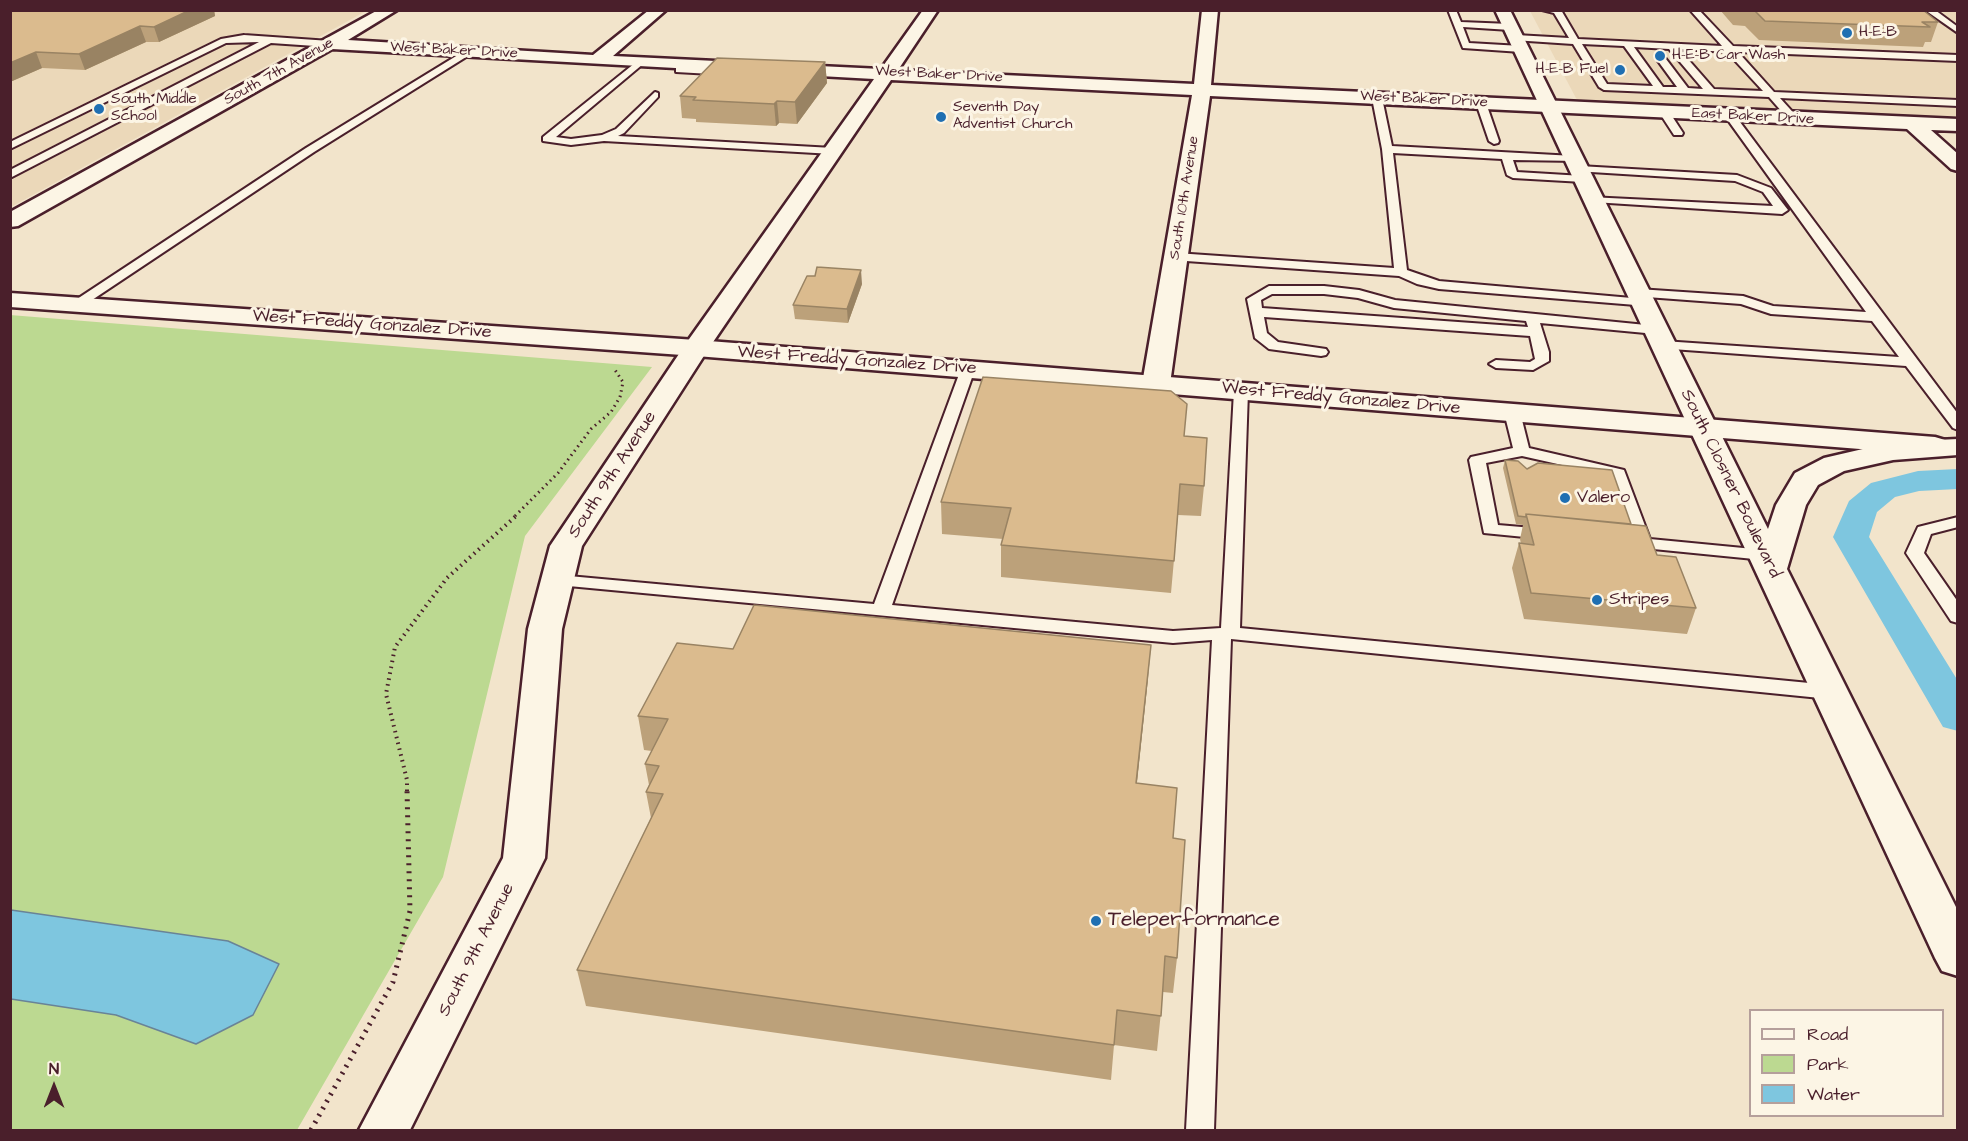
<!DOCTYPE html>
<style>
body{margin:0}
#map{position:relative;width:1968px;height:1141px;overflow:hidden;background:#f2e4cb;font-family:"Architects Daughter",sans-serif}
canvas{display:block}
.frame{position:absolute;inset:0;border:12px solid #4a1f2b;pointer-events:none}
.legend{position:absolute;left:1749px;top:1009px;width:195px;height:108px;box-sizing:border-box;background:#fcf5e5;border:2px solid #b59f9b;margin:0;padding:8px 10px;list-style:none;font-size:18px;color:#4a1f2b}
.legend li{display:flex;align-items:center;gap:12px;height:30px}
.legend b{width:30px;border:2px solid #b59f9b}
.north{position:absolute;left:24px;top:1057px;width:60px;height:60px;-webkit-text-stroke:4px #fcf5e5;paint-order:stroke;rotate:0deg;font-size:16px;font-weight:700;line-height:24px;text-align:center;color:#4a1f2b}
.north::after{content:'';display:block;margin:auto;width:21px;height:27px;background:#4a1f2b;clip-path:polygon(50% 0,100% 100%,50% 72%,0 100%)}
</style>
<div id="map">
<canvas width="1968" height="1141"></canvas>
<div class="frame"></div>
<ul class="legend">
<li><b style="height:8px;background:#fcf5e5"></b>Road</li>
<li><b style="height:16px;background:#bcd991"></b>Park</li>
<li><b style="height:16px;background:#7ec6df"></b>Water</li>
</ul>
<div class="north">N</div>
</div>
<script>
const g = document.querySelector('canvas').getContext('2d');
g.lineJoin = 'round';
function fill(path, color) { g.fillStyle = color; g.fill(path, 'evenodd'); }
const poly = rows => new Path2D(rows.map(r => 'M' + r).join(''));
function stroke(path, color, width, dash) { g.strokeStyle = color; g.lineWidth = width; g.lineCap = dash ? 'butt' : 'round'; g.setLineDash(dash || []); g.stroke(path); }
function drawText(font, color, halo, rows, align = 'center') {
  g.font = font + ' "Architects Daughter",sans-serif'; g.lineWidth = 6; g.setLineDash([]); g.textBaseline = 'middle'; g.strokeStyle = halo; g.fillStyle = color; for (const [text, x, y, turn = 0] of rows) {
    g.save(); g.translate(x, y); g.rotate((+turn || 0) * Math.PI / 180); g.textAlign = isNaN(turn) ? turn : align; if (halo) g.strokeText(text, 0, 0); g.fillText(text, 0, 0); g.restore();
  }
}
fill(poly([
 [11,11,366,11,11,207],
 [1530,11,1957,11,1957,120,1577,100]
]), '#ebd8b9');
fill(poly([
 [10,315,652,367,525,536,443,877,297,1130,11,1130]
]), '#bcd991');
const water = poly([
 [11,910,228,941,279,964,253,1015,196,1044,116,1015,11,999,11,910]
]);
fill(water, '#7ec6df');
stroke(water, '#698397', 1.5);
fill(poly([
 [1958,469,1958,489,1919,491,1895,497,1877,512,1869,537,1958,681,1958,731,1943,727,1833,537,1849,501,1871,483,1918,471,1958,469]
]), '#7ec6df');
const service = poly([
 [1448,10,1456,10,1461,22,1510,24,1514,27,1510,30,1463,27,1469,43,1521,46,1526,49,1521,52,1463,48,1448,10],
 [1542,10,1561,10,1578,39,1722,46,1690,10,1699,10,1733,46,1958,55,1958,61,1738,52,1774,92,1958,100,1958,106,1780,98,1799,119,1794,122,1790,121,1769,97,1604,90,1599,87,1573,44,1513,40,1513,36,1516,35,1569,38,1554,13,1542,10],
 [1582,44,1624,46,1653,86,1607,84,1582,44],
 [1634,47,1669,49,1703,89,1688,88,1666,59,1663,58,1658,61,1677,87,1663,87,1634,47],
 [1679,49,1727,52,1763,91,1714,89,1679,49],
 [1925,10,1935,10,1958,27,1958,33,1925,10],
 [244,35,330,41,334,44,330,47,271,43,10,178,10,170,259,42,226,43,10,149,10,142,221,39,244,35],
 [466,50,474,52,314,152,80,308,75,309,68,305,306,148,466,50],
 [640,59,643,60,643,64,556,137,571,139,602,135,616,129,655,92,658,93,658,97,624,133,618,136,833,148,838,151,833,154,604,141,571,145,543,141,543,137,640,59],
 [684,60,689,63,686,67,729,69,734,72,729,75,676,72,676,68,684,60],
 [1377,95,1382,98,1392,146,1574,156,1579,159,1578,161,1513,160,1517,172,1583,176,1589,179,1583,182,1513,178,1507,175,1502,159,1393,153,1407,270,1439,281,1643,299,1648,300,1650,303,1648,306,1439,289,1417,284,1399,276,1172,260,1170,257,1172,254,1176,253,1394,268,1382,149,1372,98,1377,95],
 [1481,100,1486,103,1499,141,1498,143,1494,144,1489,141,1476,103,1481,100],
 [1660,110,1668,110,1683,133,1682,135,1674,135,1659,112,1660,110],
 [1730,113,1734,114,1958,414,1958,430,1953,428,1906,366,1658,348,1656,345,1658,342,1663,341,1899,357,1872,321,1771,314,1741,304,1633,296,1631,293,1638,289,1743,296,1773,306,1866,312,1725,116,1730,113],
 [1579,166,1737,175,1771,188,1788,210,1782,214,1593,202,1587,199,1589,197,1773,206,1763,192,1735,181,1575,171,1575,167,1579,166],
 [1269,286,1324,286,1359,290,1395,300,1656,326,1663,330,1656,334,1540,323,1549,352,1549,361,1533,370,1496,368,1489,364,1496,360,1530,362,1535,359,1530,336,1264,317,1267,333,1278,342,1326,349,1328,352,1326,355,1321,356,1269,349,1255,338,1247,299,1269,286],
 [1272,294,1324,294,1358,298,1394,308,1526,321,1528,327,1262,308,1261,300,1272,294],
 [968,365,975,369,892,605,1173,631,1221,628,1234,391,1241,387,1248,391,1240,628,1830,685,1837,687,1840,692,1837,697,1830,699,1231,639,1214,1130,1186,1130,1212,640,1173,643,558,585,552,584,549,580,552,576,558,575,874,604,961,369,968,365],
 [1512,407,1520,412,1529,448,1624,470,1650,539,1764,550,1770,551,1773,555,1770,559,1764,560,1623,546,1620,542,1623,538,1632,537,1611,476,1522,456,1486,463,1498,525,1545,529,1551,530,1554,534,1551,538,1545,539,1484,533,1469,460,1471,457,1513,448,1504,412,1512,407],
 [1958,517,1958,527,1931,534,1924,553,1958,602,1958,623,1951,621,1906,553,1918,527,1958,517]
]);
const minor = poly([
 [378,10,397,10,348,40,593,55,649,10,666,10,613,56,881,69,923,10,938,10,898,70,1194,84,1202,10,1218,10,1211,85,1958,119,1958,131,1931,130,1958,154,1958,171,1951,169,1907,129,1210,96,1170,384,1166,390,1156,392,1146,390,1142,384,1192,95,891,80,709,348,582,546,562,629,545,858,410,1130,359,1130,503,858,528,629,550,546,687,342,874,79,332,49,18,226,10,227,10,212,378,10]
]);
const secondary = poly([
 [10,293,696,340,1935,437,1945,440,1950,446,1945,452,1935,455,696,356,10,307,10,293]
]);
const primary = poly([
 [1495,10,1510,10,1768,529,1776,505,1795,473,1824,458,1893,442,1958,439,1958,455,1893,460,1844,471,1818,485,1806,505,1787,569,1958,911,1958,976,1942,971,1935,958,1495,10]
]);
stroke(service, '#4a1f2b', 4);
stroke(minor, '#4a1f2b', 5);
stroke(secondary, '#4a1f2b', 5);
stroke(primary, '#4a1f2b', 5);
stroke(poly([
 [515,516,558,473,591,429,611,412,620,397,623,382,615,370]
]), '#4a1f2b', 3, [1.5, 4]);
stroke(poly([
 [407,791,407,780,386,694,395,647,447,578,517,515]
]), '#4a1f2b', 4, [1.5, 4.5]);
stroke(poly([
 [311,1130,393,982,410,911,407,790]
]), '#4a1f2b', 5, [2, 6]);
fill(service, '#fcf5e5');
fill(minor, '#fcf5e5');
fill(secondary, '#fcf5e5');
fill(primary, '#fcf5e5');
fill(poly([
 [10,10,214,10,215,16,159,42,146,42,85,70,42,68,10,82],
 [1720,10,1923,10,1938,22,1931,42,1925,42,1923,47,1759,40,1745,26,1733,25],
 [825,62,827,83,797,124,779,123,776,126,696,122,696,119,682,118,680,96],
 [862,284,848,323,795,319,793,305],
 [1184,436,1204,486,1201,516,1178,515,1171,593,1001,577,1001,545,1003,539,942,534,941,502],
 [1505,460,1527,469,1631,524,1657,555,1696,608,1687,634,1524,619,1512,568,1519,543,1521,544,1520,539,1523,525,1516,524,1503,468],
 [733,649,1148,678,1137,783,1173,838,1177,958,1173,993,1163,992,1157,1051,1114,1045,1111,1080,586,1006,577,970,651,818,646,792,649,785,645,764,652,751,644,750,638,716]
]), '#bca17a');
fill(poly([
 [184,10,214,10,215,16,159,42,154,27],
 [140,26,146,42,85,70,79,54],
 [36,52,42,68,10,82,10,63],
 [825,62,827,83,797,124,795,102],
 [777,101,779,123,776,126,774,104],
 [861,270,862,284,848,323,847,309],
 [1151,645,1148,678,1133,818,1136,783]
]), '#998363');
const building = poly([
 [10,10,190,10,154,27,140,26,79,54,36,52,10,63,10,10],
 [1754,10,1923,10,1938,22,1922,22,1930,27,1765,21,1754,10],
 [717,58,825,62,795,102,777,101,774,104,693,100,696,97,680,96,717,58],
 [817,267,861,270,847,309,793,305,807,276,815,276,817,267],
 [983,377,1171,391,1187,404,1184,436,1207,438,1204,486,1180,484,1174,561,1001,545,1011,508,941,502,983,377],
 [1505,460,1518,461,1527,469,1538,463,1612,470,1631,524,1526,514,1526,517,1518,516,1505,460],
 [1526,514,1646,526,1657,555,1676,557,1696,608,1531,593,1519,543,1534,545,1526,514],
 [754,605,1151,645,1136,783,1177,788,1173,838,1185,840,1177,958,1165,956,1161,1016,1117,1010,1114,1045,577,970,663,794,646,792,659,766,645,764,668,719,638,716,677,643,733,649,754,605]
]);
fill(building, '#dbbb8e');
stroke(building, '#998363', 1.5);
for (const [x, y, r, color] of [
 [1847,33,6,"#1f6fb2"],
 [1660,56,6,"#1f6fb2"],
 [1620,70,6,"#1f6fb2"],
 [99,109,6,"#1f6fb2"],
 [941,117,6,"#1f6fb2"],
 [1565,498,6,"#1f6fb2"],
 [1597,600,6,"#1f6fb2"],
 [1096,921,6,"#1f6fb2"]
]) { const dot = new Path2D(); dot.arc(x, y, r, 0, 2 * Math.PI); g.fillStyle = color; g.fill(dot); stroke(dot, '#fcf5e5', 2); }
drawText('15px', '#4a1f2b', '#fcf5e5', [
 ["H-E-B",1859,33],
 ["H-E-B Car Wash",1672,56],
 ["H-E-B Fuel",1608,70,"right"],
 ["South Middle",111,100],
 ["School",111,117],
 ["Seventh Day",953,108],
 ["Adventist Church",953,125]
], 'left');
drawText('15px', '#4a1f2b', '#fcf5e5', [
 ["West Baker Drive",454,51,3],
 ["South 7th Avenue",279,72,-29],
 ["West Baker Drive",939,75,3],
 ["West Baker Drive",1424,100,3],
 ["East Baker Drive",1753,117,3],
 ["South 10th Avenue",1185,198,-81]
]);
drawText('18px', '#4a1f2b', '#fcf5e5', [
 ["West Freddy Gonzalez Drive",372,325,4],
 ["West Freddy Gonzalez Drive",857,361,4],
 ["West Freddy Gonzalez Drive",1341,399,5],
 ["South 9th Avenue",613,475,-57],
 ["South Closner Boulevard",1730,484,64],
 ["South 9th Avenue",477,950,-63]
]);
drawText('18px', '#4a1f2b', '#fcf5e5', [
 ["Valero",1577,498],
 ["Stripes",1609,600]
], 'left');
drawText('21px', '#4a1f2b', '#fcf5e5', [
 ["Teleperformance",1108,921]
], 'left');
</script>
